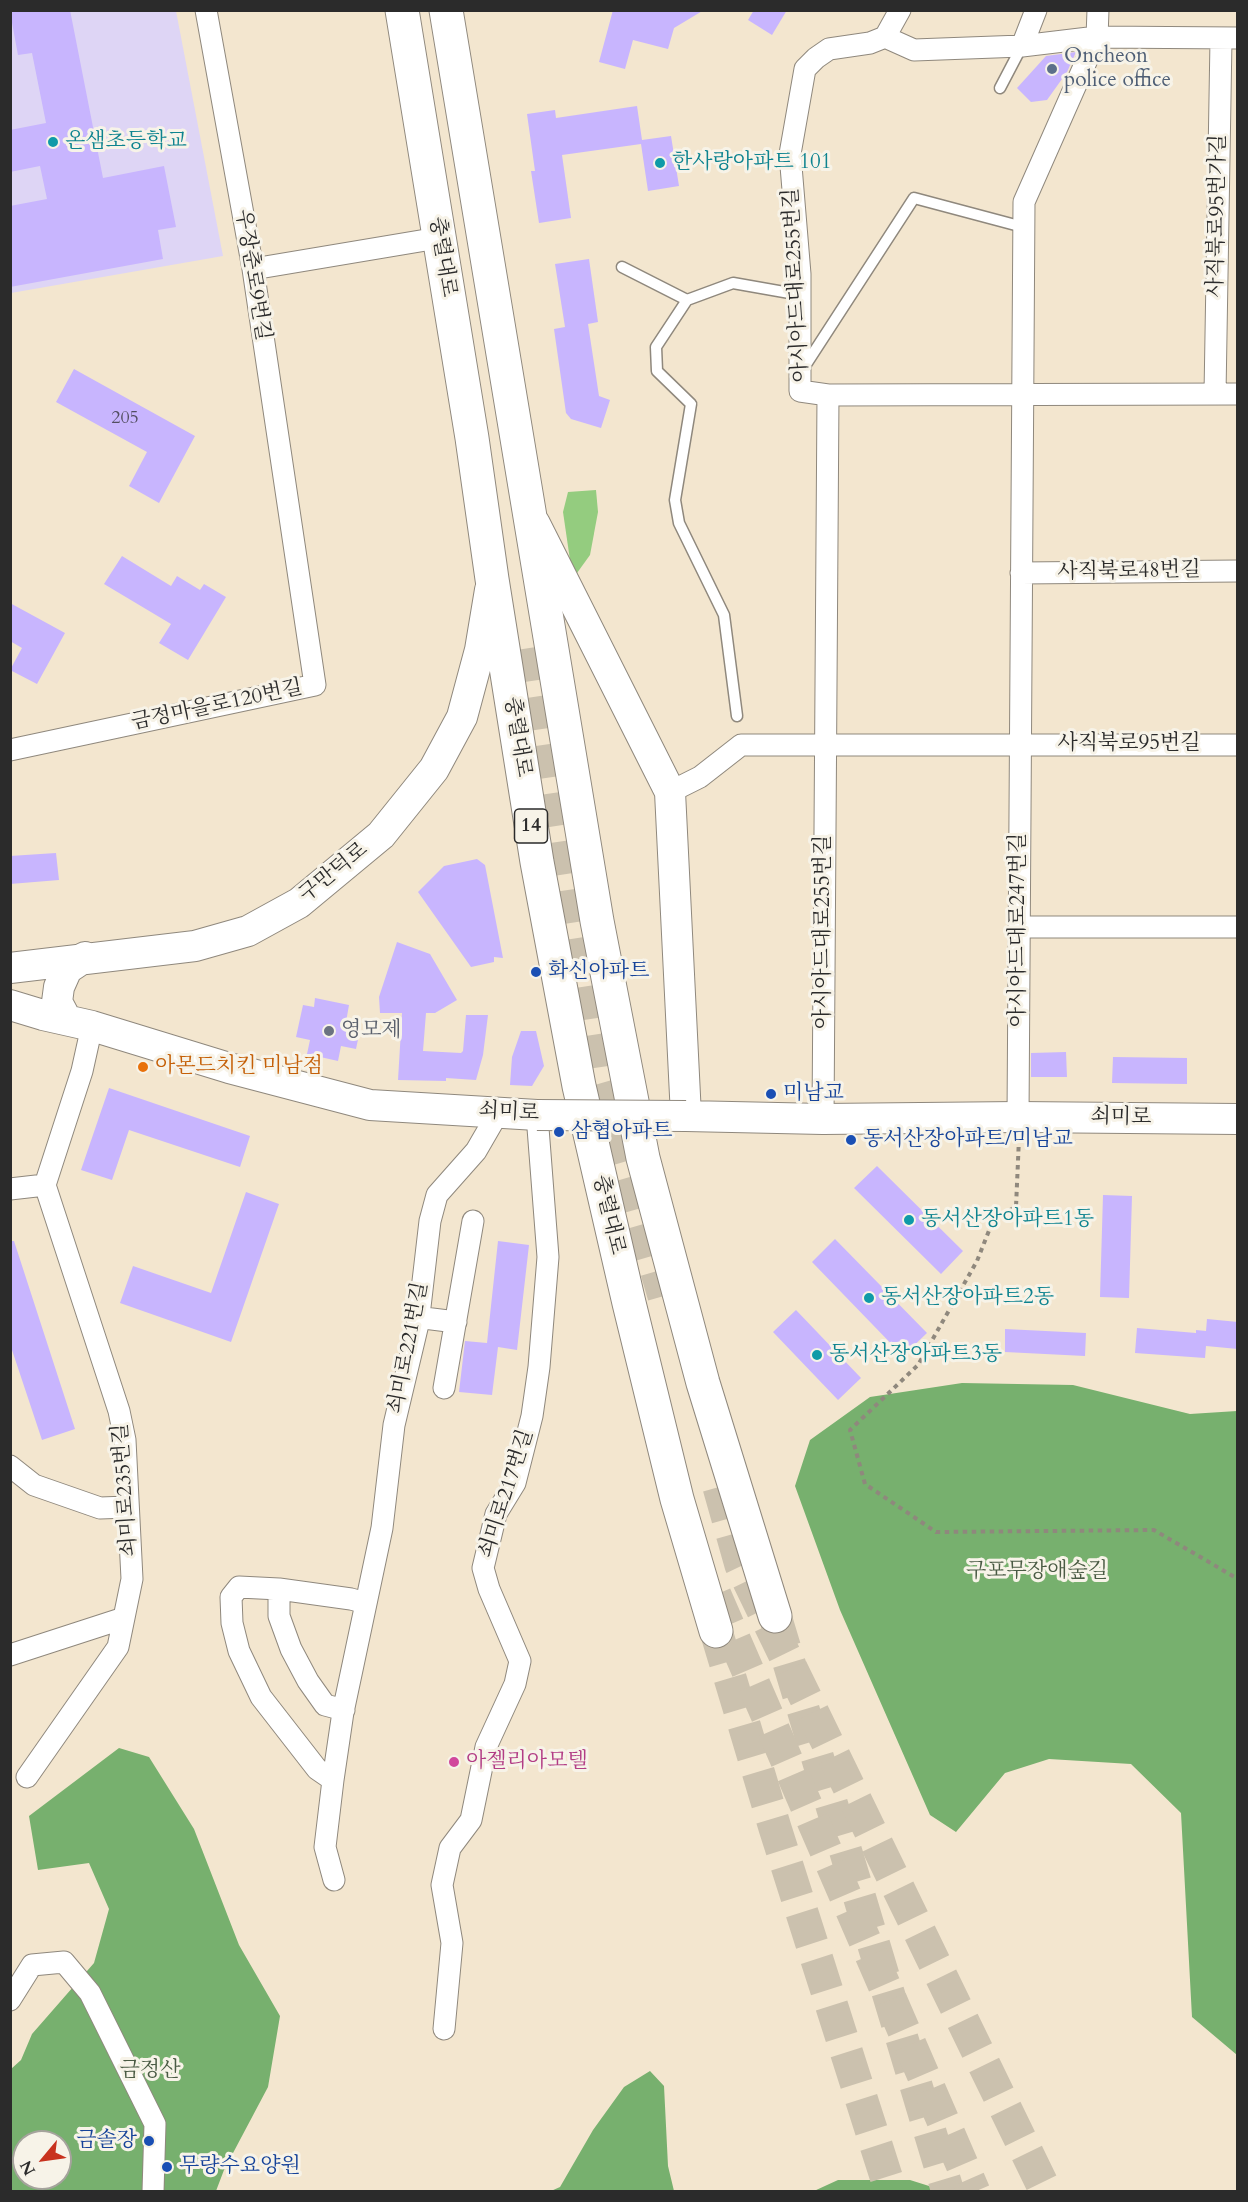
<!DOCTYPE html>
<meta charset="utf-8">
<style>
body{margin:0}
#map{position:relative;width:1248px;height:2202px;overflow:hidden;background:#f3e6cf;font-family:Cardo,serif}
canvas{display:block}
.frame{position:absolute;inset:0;border:12px solid #2b2b2b;pointer-events:none}
.north{position:absolute;left:12px;top:2130px;width:60px;height:60px;box-sizing:border-box;background:#f7f3e8;border:2px solid #a5a39c;border-radius:50%;rotate:241deg;font-size:16px;font-weight:700;line-height:24px;text-align:center;color:#2b2b2b}
.north::after{content:'';display:block;margin:auto;width:21px;height:27px;background:#c8321e;clip-path:polygon(50% 0,100% 100%,50% 72%,0 100%)}
</style>
<div id="map">
<canvas width="1248" height="2202"></canvas>
<div class="frame"></div>
<div class="north">N</div>
</div>
<script>
const g = document.querySelector('canvas').getContext('2d');
g.lineJoin = 'round';
function fill(path, color) { g.fillStyle = color; g.fill(path, 'evenodd'); }
const poly = rows => new Path2D(rows.map(r => 'M' + r).join(''));
function stroke(path, color, width, dash) { g.strokeStyle = color; g.lineWidth = width; g.lineCap = dash ? 'butt' : 'round'; g.setLineDash(dash || []); g.stroke(path); }
function drawText(font, color, halo, rows, align = 'center') {
  g.font = font + ' Cardo,"Noto Serif KR",serif'; g.lineWidth = 6; g.setLineDash([]); g.textBaseline = 'middle'; g.strokeStyle = halo; g.fillStyle = color; for (const [text, x, y, turn = 0] of rows) {
    g.save(); g.translate(x, y); g.rotate((+turn || 0) * Math.PI / 180); g.textAlign = isNaN(turn) ? turn : align; if (halo) g.strokeText(text, 0, 0); g.fillText(text, 0, 0); g.restore();
  }
}
fill(poly([
 [11,11,176,11,223,256,11,293]
]), '#ded5f5');
fill(poly([
 [596,490,598,512,590,555,577,573,570,560,563,512,568,492]
]), '#94cc7f');
fill(poly([
 [962,1383,1073,1385,1190,1414,1237,1411,1237,2055,1192,2017,1181,1813,1131,1764,1049,1759,1005,1773,956,1832,930,1815,840,1610,795,1486,810,1440,870,1397],
 [119,1748,149,1757,194,1829,239,1945,280,2016,268,2087,224,2170,216,2191,11,2192,11,2069,21,2060,32,2034,94,1963,109,1909,89,1863,38,1870,29,1816],
 [24,2142,60,2142,60,2178,24,2178],
 [650,2071,664,2086,668,2166,674,2191,551,2191,560,2187,593,2130,624,2087],
 [838,2180,910,2180,945,2191,814,2191]
]), '#77b06e');
fill(poly([
 [19,10,70,10,103,178,164,166,176,227,158,230,163,259,10,287,10,206,47,199,40,166,10,172,10,130,46,123,32,53,18,55,10,12],
 [613,10,704,10,674,28,668,49,633,40,625,69,599,62],
 [754,10,787,10,772,35,748,20],
 [1076,52,1067,72,1047,100,1031,102,1017,88,1046,56],
 [637,106,642,140,671,136,679,186,648,191,641,144,562,155,571,218,539,223,531,171,535,171,527,114,555,110,556,118],
 [589,259,598,322,588,324,599,396,610,400,601,428,571,419,566,413,554,329,565,327,555,264],
 [74,369,195,436,159,503,129,486,147,452,56,402],
 [122,556,171,586,177,576,200,590,204,584,226,597,188,660,159,643,171,624,104,584],
 [10,603,65,633,37,684,10,670,22,648,10,641],
 [56,853,59,880,10,884,10,856],
 [477,859,485,865,503,958,494,957,494,962,471,967,418,892,444,866],
 [397,942,430,954,457,1000,435,1013,426,1013,423,1051,461,1053,463,1051,466,1015,488,1015,483,1055,476,1080,446,1078,446,1081,398,1080,402,1013,380,1013,379,997],
 [315,998,349,1005,346,1022,361,1025,356,1049,341,1046,338,1061,307,1054,310,1040,296,1037,303,1005,314,1007],
 [521,1031,536,1031,544,1066,532,1086,510,1085,512,1057],
 [1066,1052,1067,1077,1031,1077,1031,1053],
 [1113,1057,1187,1058,1187,1084,1112,1083],
 [109,1088,250,1136,240,1167,129,1130,112,1180,81,1170],
 [877,1166,963,1251,941,1274,854,1188],
 [246,1192,279,1204,231,1342,120,1303,133,1266,211,1293],
 [1103,1195,1132,1196,1129,1298,1100,1297],
 [835,1239,927,1333,903,1356,812,1262],
 [10,1241,14,1241,75,1429,42,1440,10,1344],
 [498,1241,529,1245,517,1350,498,1347,492,1395,459,1392,465,1341,487,1343],
 [796,1310,861,1378,838,1400,773,1332],
 [1207,1319,1238,1322,1238,1349,1206,1346,1205,1358,1135,1353,1137,1328,1196,1333,1196,1330,1206,1331],
 [1005,1329,1086,1333,1085,1356,1005,1352]
]), '#c8b5fe');
stroke(poly([
 [775,1616,948,2192],
 [716,1631,775,1828,891,2192]
]), '#cbc1ae', 33, [33, 16]);
stroke(poly([
 [536,647,600,1076,664,1296],
 [719,1487,741,1565,1046,2192],
 [715,1595,974,2192]
]), '#cbc1ae', 33, [33, 16]);
const service = poly([
 [1000,88,1022,46],
 [622,267,687,300],
 [803,369,914,198,1023,227],
 [737,716,724,615,679,523,675,500,691,404,657,371,656,347,687,300,733,283,801,295]
]);
const minor = poly([
 [900,10,885,37,870,43,829,49,816,58,805,69,790,154,800,274,800,391,828,395,1238,394],
 [885,37,914,50,1022,46,1097,37,1238,38],
 [1022,46,1036,10],
 [253,269,438,238],
 [1215,394,1221,39],
 [1021,573,1238,571],
 [10,750,315,685,253,269,206,10],
 [670,792,700,777,741,745,1238,745],
 [1019,927,1238,927],
 [1018,1117,1024,202,1097,37,1098,10],
 [823,1119,828,395],
 [10,1189,45,1185],
 [416,1317,456,1322],
 [444,1388,473,1221],
 [10,1466,34,1485,100,1508,128,1507],
 [279,1589,279,1616,291,1649,308,1681,325,1705,344,1710],
 [10,1655,124,1618],
 [27,1777,118,1647,132,1579,125,1440,119,1411,45,1185,82,1071,92,1026],
 [333,1780,317,1769,261,1697,239,1651,232,1623,231,1597,239,1587,279,1589,351,1599,366,1603],
 [334,1880,325,1847,333,1780,343,1712,382,1528,394,1425,418,1324,430,1221,437,1195,476,1151,498,1113],
 [10,2000,32,1965,64,1962,90,1993,155,2124,153,2192],
 [444,2029,452,1943,442,1885,450,1848,471,1820,486,1747,515,1684,520,1661,489,1589,483,1568,496,1514,515,1483,532,1416,539,1367,548,1257,537,1115]
]);
const secondary = poly([
 [535,524,670,792,686,1116,823,1119,1018,1117,1238,1119],
 [10,968,195,946,248,931,299,903,381,835,434,769,462,717,480,650,490,590],
 [10,1005,43,1015,92,1026,229,1068,370,1105,537,1115],
 [66,1019,57,1002,59,987,67,969,85,957]
]);
const primary = poly([
 [402,10,472,438,492,579,537,862,579,1086,629,1303,677,1499,716,1631],
 [446,10,597,921,643,1158,703,1383,775,1616]
]);
stroke(service, '#8f887d', 13);
stroke(minor, '#8f887d', 23);
stroke(secondary, '#8f887d', 32);
stroke(primary, '#8f887d', 35);
stroke(poly([
 [1019,1138,1016,1207,994,1218,977,1261,918,1365,850,1430,865,1484,936,1532,1154,1530,1238,1579]
]), '#8f887d', 4, [4.5, 4.5]);
stroke(service, '#fff', 10);
stroke(minor, '#fff', 21);
stroke(secondary, '#fff', 30);
stroke(primary, '#fff', 33);
const secondaryBridge = poly([
 [537,1115,686,1116]
]);
stroke(secondaryBridge, '#8f887d', 32, []);
stroke(secondaryBridge, '#fff', 30);
for (const [x, y, r, color] of [
 [1052,69,6,"#5c6f8a"],
 [53,142,6,"#0f9aa8"],
 [660,163,6,"#0f9aa8"],
 [536,972,6,"#1a4fb4"],
 [329,1031,6,"#6b7280"],
 [143,1067,6,"#e8710a"],
 [771,1094,6,"#1a4fb4"],
 [559,1132,6,"#1a4fb4"],
 [851,1140,6,"#1a4fb4"],
 [909,1220,6,"#0f9aa8"],
 [869,1298,6,"#0f9aa8"],
 [817,1355,6,"#0f9aa8"],
 [454,1762,6,"#d1479c"],
 [149,2141,6,"#1a4fb4"],
 [167,2167,6,"#1a4fb4"]
]) { const dot = new Path2D(); dot.arc(x, y, r, 0, 2 * Math.PI); g.fillStyle = color; g.fill(dot); stroke(dot, '#f7f3e8', 2); }
drawText('18px', '#524e60', null, [
 ["205",125,419]
]);
for (const [x, y, w] of [
 [531,826,33]
]) { const box = new Path2D(); box.roundRect(x - w / 2, y - 17, w, 34, 4.5); g.fillStyle = '#f7f3e8'; g.fill(box); stroke(box, '#2b2b2b', 1.5); }
drawText('bold 20px', '#2b2b2b', null, [
 ["14",531,826]
]);
drawText('21px', '#4e5e75', '#f7f3e8', [
 ["Oncheon",1064,57],
 ["police office",1064,81]
], 'left');
drawText('21px', '#0d838f', '#f7f3e8', [
 ["온샘초등학교",65,142],
 ["한사랑아파트 101",672,163],
 ["동서산장아파트1동",921,1220],
 ["동서산장아파트2동",881,1298],
 ["동서산장아파트3동",829,1355]
], 'left');
drawText('21px', '#2b2b2b', '#f7f3e8', [
 ["사직북로95번가길",1218,216,-89],
 ["충렬대로",442,257,81],
 ["우장춘로9번길",252,275,81],
 ["아시아드대로255번길",797,285,-93],
 ["사직북로48번길",1129,572,-1],
 ["금정마을로120번길",217,706,-12],
 ["충렬대로",517,737,81],
 ["사직북로95번길",1129,744],
 ["구만덕로",334,873,-39],
 ["아시아드대로247번길",1019,930,-90],
 ["아시아드대로255번길",824,932,-90],
 ["쇠미로",509,1113,3],
 ["쇠미로",1121,1118,1],
 ["충렬대로",608,1215,77],
 ["쇠미로221번길",409,1348,-79],
 ["쇠미로235번길",126,1490,-94],
 ["쇠미로217번길",507,1494,-72]
]);
drawText('21px', '#164399', '#f7f3e8', [
 ["화신아파트",548,972],
 ["미남교",783,1094],
 ["삼협아파트",571,1132],
 ["동서산장아파트/미남교",863,1140],
 ["금솔장",137,2141,"right"],
 ["무량수요양원",179,2167]
], 'left');
drawText('21px', '#5b616d', '#f7f3e8', [
 ["영모제",341,1031]
], 'left');
drawText('21px', '#c56008', '#f7f3e8', [
 ["아몬드치킨 미남점",155,1067]
], 'left');
drawText('21px', '#4a5b44', '#f7f3e8', [
 ["구포무장애숲길",1037,1572],
 ["금정산",150,2071]
]);
drawText('21px', '#b23c85', '#f7f3e8', [
 ["아젤리아모텔",466,1762]
], 'left');
</script>
